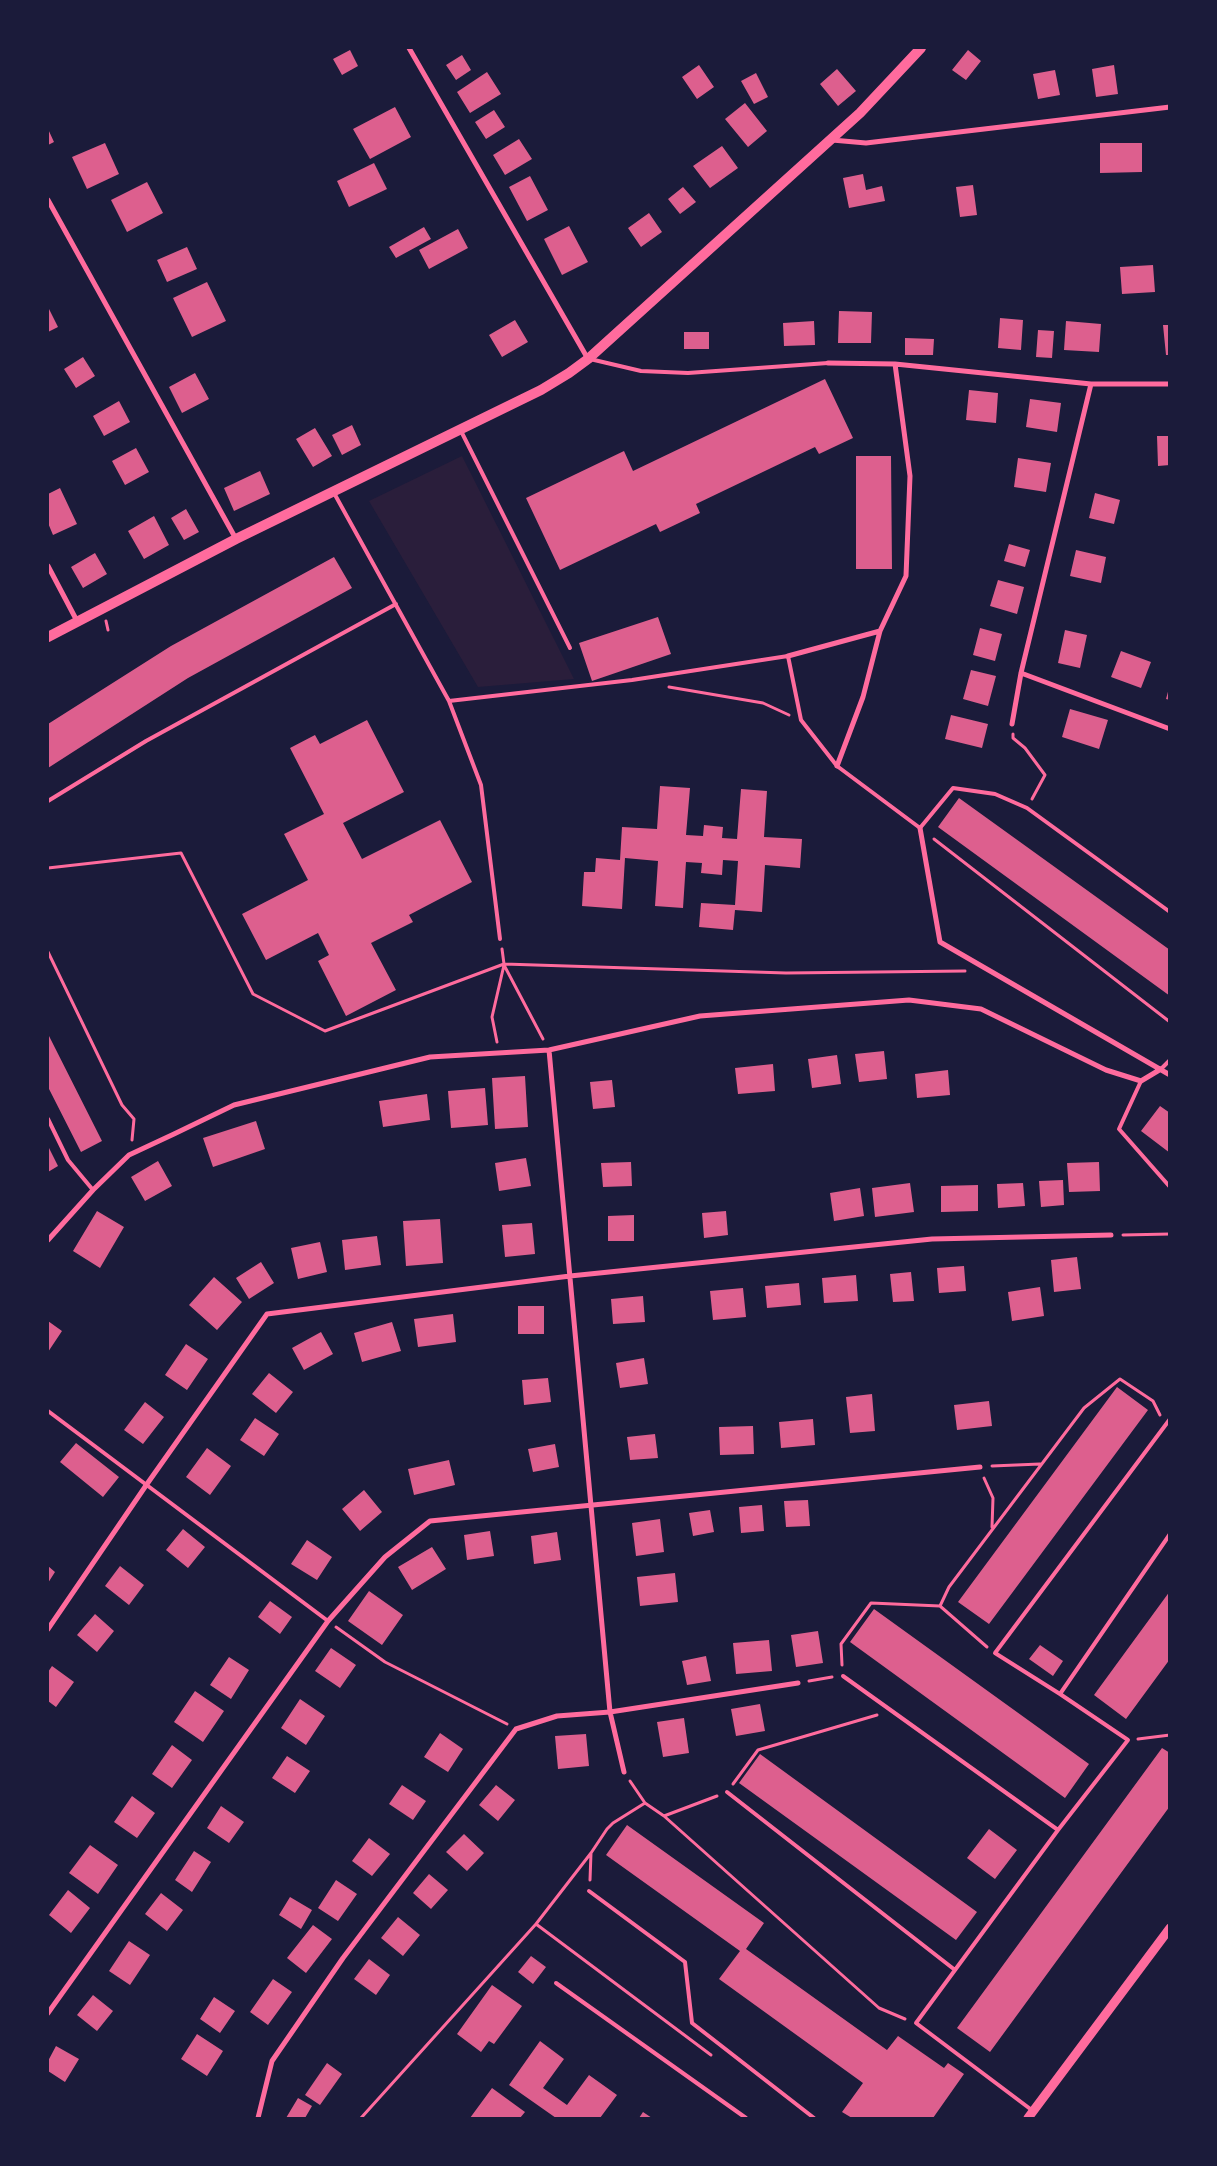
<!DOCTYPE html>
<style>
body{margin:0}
#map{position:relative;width:1217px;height:2166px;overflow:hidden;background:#1b1b3a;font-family:"Times New Roman",serif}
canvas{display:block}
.frame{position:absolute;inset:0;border:49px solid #1b1b3a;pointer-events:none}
</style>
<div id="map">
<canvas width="1217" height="2166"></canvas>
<div class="frame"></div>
</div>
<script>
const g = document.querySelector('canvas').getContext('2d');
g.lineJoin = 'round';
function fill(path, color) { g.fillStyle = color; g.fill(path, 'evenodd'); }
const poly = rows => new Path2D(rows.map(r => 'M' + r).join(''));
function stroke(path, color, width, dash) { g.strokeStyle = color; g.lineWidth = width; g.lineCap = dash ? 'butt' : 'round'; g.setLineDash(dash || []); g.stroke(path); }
fill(poly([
 [462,456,574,679,478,687,369,501]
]), '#2a1e3b');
fill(poly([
 [350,50,358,66,342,75,333,59],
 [968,50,981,61,966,80,952,70],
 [462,55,471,70,456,80,446,65],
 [699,65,714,87,697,99,682,77],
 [1114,65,1118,94,1096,97,1092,69],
 [837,69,856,91,838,106,820,84],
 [1055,70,1060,95,1038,99,1033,74],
 [487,72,501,94,470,113,457,92],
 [756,73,768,97,754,104,741,81],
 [745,103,767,131,748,147,725,119],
 [395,107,411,137,370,159,353,129],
 [494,110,505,127,486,139,475,122],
 [48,129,54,142,48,145],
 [519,139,532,159,505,175,493,155],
 [105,143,119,174,87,189,72,157],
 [1100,143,1142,143,1142,172,1100,173],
 [722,146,738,168,710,188,693,166],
 [374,163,387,189,349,207,337,181],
 [863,174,866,190,882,186,885,201,849,208,843,178],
 [530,176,548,210,527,221,509,187],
 [147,182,163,213,127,232,111,200],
 [973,185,977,215,960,217,956,187],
 [683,187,696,202,680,214,668,199],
 [649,213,662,232,641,247,628,228],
 [569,226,588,262,562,275,544,239],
 [424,227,431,239,396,258,389,247],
 [458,229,468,248,429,269,419,250],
 [187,247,197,269,167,282,157,260],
 [1153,265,1155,292,1122,294,1120,267],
 [207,282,226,321,192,337,173,298],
 [48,307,58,327,48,332],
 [839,311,872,312,871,343,838,343],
 [1000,318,1023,320,1021,350,998,348],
 [515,320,528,342,502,357,489,335],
 [814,321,815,345,784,346,783,323],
 [1066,321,1101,324,1099,352,1064,350],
 [1163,325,1170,325,1170,355,1166,355],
 [1038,330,1054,331,1052,358,1036,357],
 [684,332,709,332,709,349,684,349],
 [905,338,934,339,933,355,905,355],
 [83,357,95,376,76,388,64,369],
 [195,373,209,399,182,413,169,387],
 [825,379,853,438,819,454,815,447,696,504,700,513,660,532,656,524,560,570,526,498,624,451,633,471],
 [969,390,998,393,996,423,966,420],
 [1030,399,1061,403,1057,432,1026,427],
 [119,401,130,422,104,436,93,416],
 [352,425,361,445,342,455,332,435],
 [315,428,332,456,313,467,296,439],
 [1157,436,1170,436,1170,465,1158,466],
 [136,448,149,472,125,485,112,461],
 [856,456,891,456,892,569,856,569],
 [1018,458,1051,463,1046,492,1014,487],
 [260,471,270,494,234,511,224,488],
 [60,488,77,524,53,535,48,523,48,494],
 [1095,493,1120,500,1114,524,1089,518],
 [186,509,199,532,184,540,171,518],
 [154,516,169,545,144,559,128,531],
 [1009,544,1030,550,1025,567,1004,561],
 [1076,550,1106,557,1101,583,1070,576],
 [95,553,107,574,83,588,71,567],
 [334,557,352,588,188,678,48,768,48,724,171,646],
 [998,580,1024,587,1017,614,990,606],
 [658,617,671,654,592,681,579,643],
 [980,628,1002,634,995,661,973,655],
 [1065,630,1087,635,1080,668,1058,663],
 [1121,651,1151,662,1141,688,1111,677],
 [971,670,996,676,988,706,963,699],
 [1169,688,1170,688,1170,700,1166,699],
 [1070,709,1108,720,1099,749,1062,737],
 [951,715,988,724,982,748,945,739],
 [367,720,404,792,343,823,362,859,440,820,472,882,409,915,413,922,371,943,396,990,346,1016,318,961,329,955,318,933,266,960,242,914,308,880,284,834,324,814,290,748,315,735,320,744],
 [660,786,690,788,686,835,703,836,704,825,723,827,722,838,737,839,741,789,767,791,764,837,802,839,800,868,765,865,762,912,735,910,733,930,699,927,701,903,735,905,738,861,723,860,722,875,701,873,702,863,686,862,683,908,655,906,658,861,625,858,622,909,582,906,584,872,595,872,596,858,620,860,622,827,657,829],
 [959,798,1170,950,1170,996,938,827],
 [48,1034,102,1141,81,1152,48,1087],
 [884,1051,887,1079,859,1082,855,1054],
 [837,1055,841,1084,812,1088,808,1059],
 [773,1064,775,1091,738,1094,735,1068],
 [948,1070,950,1095,917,1098,915,1074],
 [525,1076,528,1127,495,1129,492,1078],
 [612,1080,615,1107,593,1109,590,1082],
 [485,1088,488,1125,451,1128,448,1091],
 [427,1094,430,1120,383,1127,379,1101],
 [1160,1106,1170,1113,1170,1153,1141,1131],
 [256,1121,265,1149,213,1167,203,1138],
 [48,1146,58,1166,48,1172],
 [526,1158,531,1186,499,1191,495,1163],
 [158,1161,172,1186,145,1201,131,1177],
 [631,1162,632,1186,603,1187,601,1163],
 [1099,1162,1100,1191,1069,1192,1067,1163],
 [1063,1180,1064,1205,1041,1207,1039,1181],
 [910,1183,914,1212,875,1217,872,1188],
 [1023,1183,1025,1206,998,1208,997,1184],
 [978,1185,978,1211,941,1212,941,1186],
 [860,1188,864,1216,834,1221,830,1193],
 [97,1211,124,1227,100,1268,73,1251],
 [726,1211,728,1235,704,1238,702,1213],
 [634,1215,634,1241,608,1241,608,1216],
 [440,1219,443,1263,406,1266,403,1221],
 [532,1223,535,1254,505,1257,502,1225],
 [377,1236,381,1265,345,1270,342,1240],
 [320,1242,327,1272,298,1279,291,1248],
 [1077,1257,1081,1289,1054,1292,1051,1260],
 [261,1262,274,1283,249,1299,236,1278],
 [964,1266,966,1291,939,1293,937,1268],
 [911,1272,914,1301,893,1302,890,1274],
 [856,1275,858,1301,824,1303,822,1278],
 [214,1277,242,1302,217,1330,189,1305],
 [799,1283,801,1305,767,1308,765,1286],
 [1040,1287,1044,1316,1012,1321,1008,1292],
 [743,1288,746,1317,713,1320,710,1291],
 [643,1296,645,1322,613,1324,611,1299],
 [518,1306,544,1306,544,1334,518,1334],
 [453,1314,456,1342,418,1347,414,1319],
 [48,1321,62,1331,48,1352],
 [392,1322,401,1351,362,1362,354,1333],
 [321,1332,333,1354,304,1370,292,1348],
 [186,1344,208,1359,187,1390,165,1375],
 [644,1358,648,1384,620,1388,616,1363],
 [269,1373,293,1392,276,1413,252,1394],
 [548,1378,551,1402,524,1405,522,1380],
 [1117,1387,1148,1410,989,1624,958,1602],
 [872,1394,875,1431,850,1433,846,1397],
 [989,1401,992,1426,957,1430,954,1405],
 [145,1402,164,1417,143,1444,124,1430],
 [255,1418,279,1434,264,1456,240,1440],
 [813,1419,815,1445,781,1448,779,1422],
 [753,1426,754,1454,720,1455,719,1427],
 [655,1434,658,1458,630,1460,627,1437],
 [76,1443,119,1477,103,1497,60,1462],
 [555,1444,559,1467,533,1472,528,1449],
 [207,1448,231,1466,210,1495,186,1477],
 [449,1460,455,1485,414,1495,408,1469],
 [364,1490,382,1512,360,1531,342,1509],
 [808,1500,810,1526,786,1527,784,1501],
 [762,1505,764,1531,741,1533,739,1507],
 [710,1510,714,1532,693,1536,689,1513],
 [660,1519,664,1552,636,1556,632,1523],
 [183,1529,205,1547,188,1568,166,1550],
 [490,1531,494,1556,467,1560,464,1535],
 [557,1532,561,1560,534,1564,531,1536],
 [307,1540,332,1557,317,1580,291,1564],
 [432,1547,446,1569,412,1590,398,1567],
 [48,1566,55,1572,48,1583],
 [120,1566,144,1585,129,1605,105,1586],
 [675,1573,678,1602,640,1606,637,1577],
 [369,1591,403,1615,382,1645,348,1621],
 [1170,1591,1170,1659,1126,1719,1094,1695],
 [270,1601,292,1617,280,1634,258,1617],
 [874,1609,1089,1764,1065,1798,850,1642],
 [95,1614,114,1631,97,1652,77,1635],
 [818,1631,823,1663,796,1667,791,1635],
 [769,1640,772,1671,736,1674,733,1643],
 [1040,1645,1063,1661,1053,1676,1029,1659],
 [331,1648,356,1665,340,1688,315,1671],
 [706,1656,711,1681,687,1685,682,1661],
 [229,1657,249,1670,231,1699,210,1685],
 [52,1666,74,1682,56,1707,48,1701,48,1672],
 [195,1691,224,1711,203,1742,174,1722],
 [300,1699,325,1716,306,1745,281,1728],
 [760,1704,765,1731,736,1736,731,1709],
 [684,1718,689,1753,663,1757,657,1722],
 [440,1733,463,1749,448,1772,424,1757],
 [586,1734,589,1766,558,1769,555,1736],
 [172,1745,192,1760,172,1788,152,1774],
 [1162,1748,1170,1753,1170,1806,990,2052,957,2028],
 [760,1754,977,1912,956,1940,739,1783],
 [287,1756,310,1771,295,1793,272,1778],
 [402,1785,426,1801,413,1820,389,1804],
 [496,1785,515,1800,498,1821,479,1805],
 [132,1796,155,1813,137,1838,114,1822],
 [221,1806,244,1822,229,1843,207,1828],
 [627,1825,764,1923,746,1949,887,2050,898,2036,944,2068,948,2063,964,2074,933,2118,852,2118,842,2112,863,2083,719,1979,740,1951,606,1855],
 [989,1829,1017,1850,995,1879,967,1858],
 [464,1834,484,1853,467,1871,446,1852],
 [369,1838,390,1854,372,1876,352,1861],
 [90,1845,118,1865,98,1894,69,1873],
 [194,1851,211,1862,192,1892,175,1880],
 [429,1874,448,1890,431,1909,413,1893],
 [336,1880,357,1894,338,1921,318,1908],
 [68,1890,90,1908,71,1933,49,1915],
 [161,1893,183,1910,167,1931,145,1914],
 [290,1897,312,1910,301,1929,279,1915],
 [398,1917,420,1935,403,1956,381,1938],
 [313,1925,332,1939,306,1973,287,1958],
 [129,1941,150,1955,130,1985,109,1971],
 [531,1956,546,1967,533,1984,518,1972],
 [369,1959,390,1975,376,1995,354,1979],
 [273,1979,292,1992,268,2025,250,2012],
 [492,1985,522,2006,494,2044,489,2041,481,2052,457,2034],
 [93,1995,113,2011,97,2031,77,2015],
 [214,1997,235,2011,220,2033,200,2019],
 [197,2034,223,2051,207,2076,181,2059],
 [540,2041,564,2059,543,2088,567,2105,589,2075,617,2095,600,2118,556,2118,509,2085],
 [56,2046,79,2059,65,2082,48,2071,48,2061],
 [327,2063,342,2074,320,2105,305,2095],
 [492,2088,525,2112,520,2118,470,2118],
 [298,2098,312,2106,305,2118,286,2118],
 [643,2112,652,2118,639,2118]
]), '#dd5f8e');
stroke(poly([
 [106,621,108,630],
 [669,687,763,703,789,715],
 [1013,734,1013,738,1025,748,1045,775,1032,799],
 [934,839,1170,1022],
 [48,868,181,853,253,994,325,1031,504,964],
 [502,949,504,964,786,973,965,971],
 [48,952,122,1105,134,1119,132,1140],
 [504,965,543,1039],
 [497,1042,492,1017,504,965],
 [1123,1235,1170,1234],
 [992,1466,1040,1464],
 [984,1478,993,1498,992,1527],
 [940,1606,949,1587,1084,1408,1120,1379,1153,1401,1160,1415],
 [336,1627,385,1662,507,1724],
 [842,1665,841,1644,871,1603,940,1606,987,1647],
 [809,1681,832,1677],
 [1138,1739,1170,1735],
 [630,1781,645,1803,664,1816,879,2008,905,2019],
 [733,1784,758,1750,877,1715],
 [664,1816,717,1796],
 [590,1880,591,1853,607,1829,613,1823,645,1803],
 [536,1924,591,1853],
 [361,2118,536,1924,711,2055]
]), '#ff6b9d', 3);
stroke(poly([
 [590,359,641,371,688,373,828,363],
 [461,431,570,648],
 [334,493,449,701,481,785,500,939],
 [449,701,632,680,788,656,801,720,837,766,920,828,953,788,995,794,1027,808,1170,912],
 [48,801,146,741,396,604],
 [1161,1069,1170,1060],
 [1141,1081,1119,1129,1170,1187],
 [48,1119,68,1160,93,1190],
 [48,1411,328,1621],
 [843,1676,1058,1830],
 [1060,1694,1170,1534],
 [727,1792,955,1970],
 [589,1891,685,1962,692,2023,814,2118],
 [556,1983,746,2118],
 [1033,2111,916,2023,1058,1830,1128,1740,1060,1694,995,1653,1170,1419]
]), '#ff6b9d', 4);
stroke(poly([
 [409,48,588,359],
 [832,140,866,143,1170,107],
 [48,200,236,539],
 [828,363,895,364,1091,384,1170,384],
 [48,566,77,621],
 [788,656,880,631],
 [1021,673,1170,729],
 [1012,724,1021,673,1091,384],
 [837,766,863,697,880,631,906,576,910,476,895,364],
 [920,828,940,942,1170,1075],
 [549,1050,610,1712,624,1772],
 [48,1240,93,1190,129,1155,174,1134,234,1105,430,1057,549,1050,700,1016,909,1000,981,1009,1106,1070,1141,1081,1161,1069],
 [48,1629,147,1484,267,1314,570,1276,932,1239,1111,1235],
 [48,2013,328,1621,385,1557,430,1521,980,1467],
 [258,2118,272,2061,343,1958,516,1729,557,1716,610,1712,798,1683]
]), '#ff6b9d', 5);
stroke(poly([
 [1028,2118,1170,1928]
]), '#ff6b9d', 9);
stroke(poly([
 [48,637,236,539,541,390,569,373,588,359,860,113,921,48]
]), '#ff6b9d', 10);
</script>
